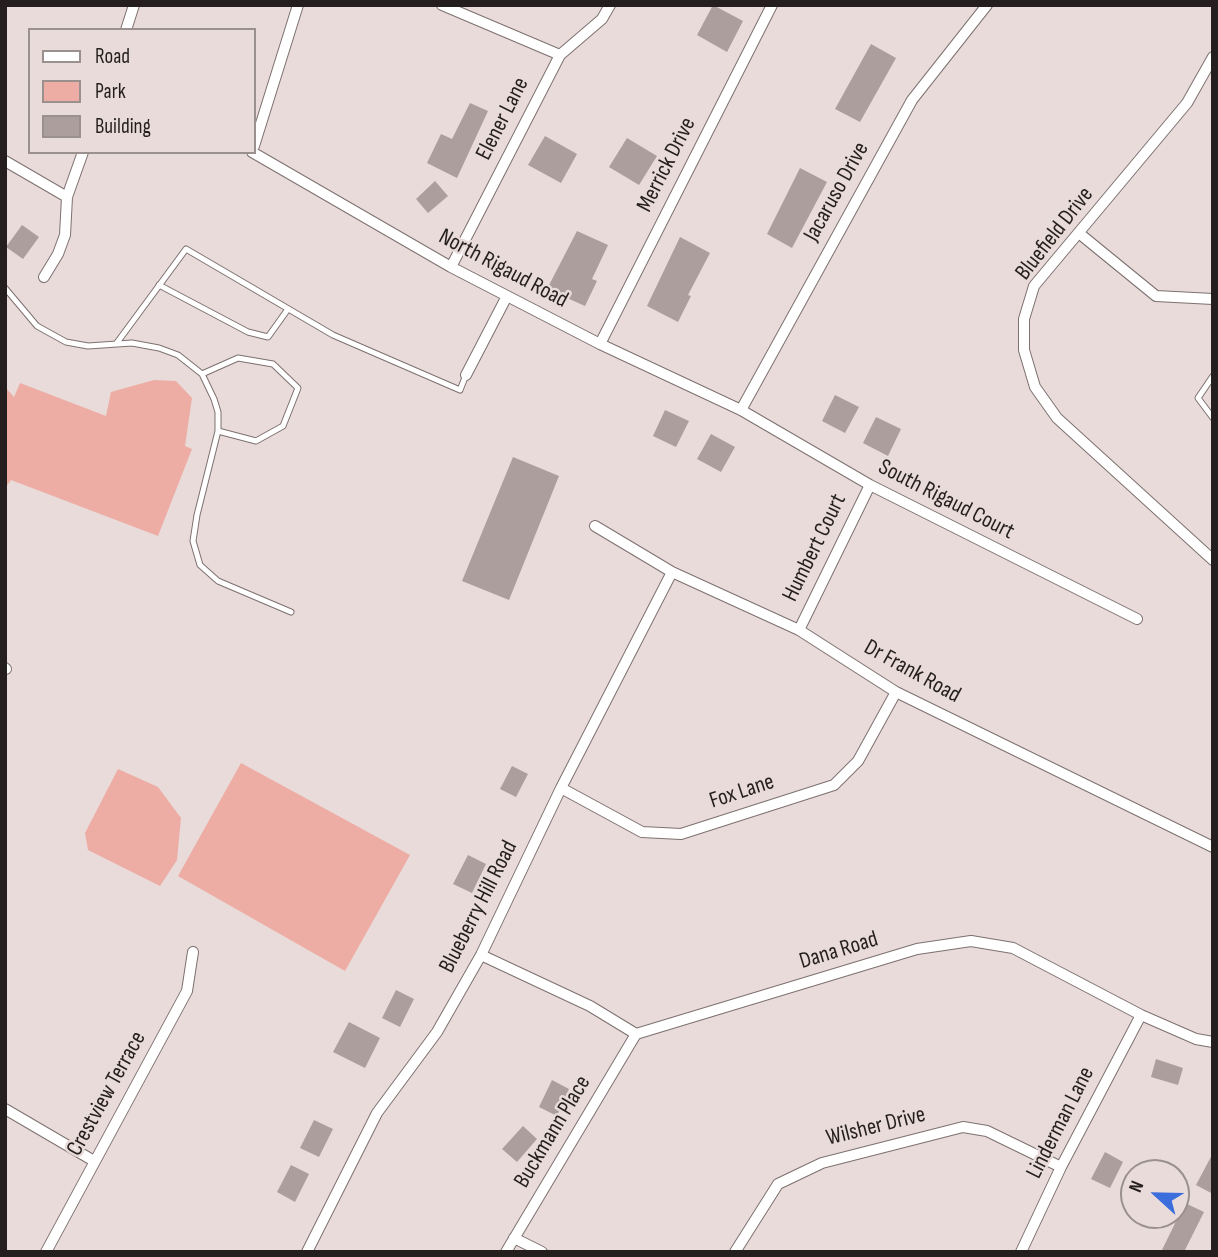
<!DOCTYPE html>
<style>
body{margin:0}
#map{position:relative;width:1218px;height:1257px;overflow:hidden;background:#e8dbd9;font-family:"Sofia Sans Condensed",sans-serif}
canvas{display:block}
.frame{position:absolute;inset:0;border:7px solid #241f1e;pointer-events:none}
.legend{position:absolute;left:28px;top:28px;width:228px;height:126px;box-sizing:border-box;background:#e8dbd9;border:2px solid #9a908e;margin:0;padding:9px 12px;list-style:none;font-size:21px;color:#241f1e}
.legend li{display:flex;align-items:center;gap:14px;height:35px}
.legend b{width:35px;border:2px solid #9a908e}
.north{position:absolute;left:1120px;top:1159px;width:70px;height:70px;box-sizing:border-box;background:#e8dbd9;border:2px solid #9a908e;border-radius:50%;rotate:292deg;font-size:19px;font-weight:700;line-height:28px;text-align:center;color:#241f1e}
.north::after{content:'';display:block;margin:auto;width:24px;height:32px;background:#3b6ddd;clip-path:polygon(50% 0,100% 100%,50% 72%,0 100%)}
</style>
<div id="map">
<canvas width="1218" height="1257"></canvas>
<div class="frame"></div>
<ul class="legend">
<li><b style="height:9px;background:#fff"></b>Road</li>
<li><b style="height:19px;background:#edada4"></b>Park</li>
<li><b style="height:19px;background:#ab9e9c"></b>Building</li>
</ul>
<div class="north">N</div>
</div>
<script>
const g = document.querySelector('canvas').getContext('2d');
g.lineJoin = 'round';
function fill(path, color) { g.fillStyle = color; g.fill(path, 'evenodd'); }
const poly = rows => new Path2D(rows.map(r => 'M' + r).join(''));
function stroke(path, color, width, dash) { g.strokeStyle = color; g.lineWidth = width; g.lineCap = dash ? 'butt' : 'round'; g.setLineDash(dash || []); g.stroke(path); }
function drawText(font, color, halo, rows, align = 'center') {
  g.font = font + ' "Sofia Sans Condensed",sans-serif'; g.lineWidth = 5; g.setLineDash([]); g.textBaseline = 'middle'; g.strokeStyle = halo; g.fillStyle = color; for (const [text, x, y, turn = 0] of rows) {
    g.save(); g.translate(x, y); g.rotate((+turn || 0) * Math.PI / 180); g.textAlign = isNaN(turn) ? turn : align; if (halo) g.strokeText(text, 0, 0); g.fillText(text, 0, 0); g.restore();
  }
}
fill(poly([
 [154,380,176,381,192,398,185,446,192,449,158,536,11,480,5,488,5,387,14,397,20,383,106,416,111,392],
 [241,763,410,855,345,971,178,876],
 [118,769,158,787,181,818,177,860,160,886,88,850,85,833]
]), '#edada4');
fill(poly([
 [713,5,743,21,727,52,697,35],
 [871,44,896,58,860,122,835,109],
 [470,103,488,111,457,178,427,163,441,134,452,139],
 [545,136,577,154,561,183,528,165],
 [627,138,657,156,639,185,609,167],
 [800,168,827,182,792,248,767,234],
 [435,181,448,196,428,213,416,199],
 [22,225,39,237,23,259,6,247],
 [577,231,608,245,592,279,597,281,585,306,547,289],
 [680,237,710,253,688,295,691,296,678,322,647,306],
 [835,395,859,407,845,433,822,421],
 [665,410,689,421,676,447,653,436],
 [876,417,901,429,888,456,863,443],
 [711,434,735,447,721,472,697,459],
 [513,457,559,476,509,600,462,581],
 [512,766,528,774,516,797,500,789],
 [468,855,486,864,472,893,453,884],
 [396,990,414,999,400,1027,382,1018],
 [349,1022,380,1038,365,1068,333,1052],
 [1156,1059,1183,1068,1178,1085,1151,1077],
 [552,1080,569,1089,557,1116,539,1107],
 [314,1120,333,1129,319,1157,300,1148],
 [523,1126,537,1139,517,1162,502,1149],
 [1105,1152,1123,1162,1110,1188,1091,1179],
 [1213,1153,1213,1194,1196,1185],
 [291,1165,309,1174,295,1202,277,1192],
 [1185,1203,1204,1212,1184,1252,1161,1252]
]), '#ab9e9c');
const service = poly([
 [159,285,248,332,268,337,288,309],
 [5,288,37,326,66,342,88,346,132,343,159,348,178,355,202,374,214,399,218,412,218,431,197,515,193,541,200,565,218,581,291,612],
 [116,344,186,249,333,335,460,390,466,375],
 [202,374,238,358,273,364,298,388,283,426,256,441,218,431],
 [1213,376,1198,398,1213,418]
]);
const minor = poly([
 [442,5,560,55],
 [126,30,134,5],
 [1213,57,1187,103,1034,286,1024,319,1024,350,1035,387,1057,418,1213,560],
 [254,146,298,5],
 [252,152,451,267,600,344,741,410,870,485,1137,619],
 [5,161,67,197],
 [1080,234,1156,296,1213,299],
 [451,267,560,55,602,19,610,5],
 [44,277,58,254,65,235,67,197,83,152],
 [600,344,772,5],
 [466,375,507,296],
 [741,410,912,100,987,5],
 [595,526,672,572,799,630,896,692,1213,847],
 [799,630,870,485],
 [5,668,6,669],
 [561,788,642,832,681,834,834,785,858,761,896,692],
 [481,955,590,1006,636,1034,917,949,971,941,1013,948,1141,1015,1196,1039,1213,1042],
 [5,1109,94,1161],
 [514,1238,542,1252],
 [46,1252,187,991,193,952],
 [307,1252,377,1113,437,1032,481,955,561,788,672,572],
 [506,1252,636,1034],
 [735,1252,778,1184,822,1163,963,1127,987,1131,1061,1167],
 [1021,1252,1061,1167,1141,1015]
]);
stroke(service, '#7d716f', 7);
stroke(minor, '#7d716f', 12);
stroke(service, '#fff', 5);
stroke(minor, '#fff', 10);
drawText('23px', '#241f1e', '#e8dbd9', [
 ["Elener Lane",503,119,-63],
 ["Merrick Drive",667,165,-63],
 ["Jacaruso Drive",837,192,-61],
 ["Bluefield Drive",1055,234,-52],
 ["North Rigaud Road",503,269,28],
 ["South Rigaud Court",946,500,27],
 ["Humbert Court",815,548,-64],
 ["Dr Frank Road",912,672,29],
 ["Fox Lane",742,792,-18],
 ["Blueberry Hill Road",479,907,-63],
 ["Dana Road",839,951,-17],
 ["Crestview Terrace",107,1094,-61],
 ["Linderman Lane",1061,1123,-63],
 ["Wilsher Drive",876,1127,-14],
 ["Buckmann Place",553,1132,-59]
]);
</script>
